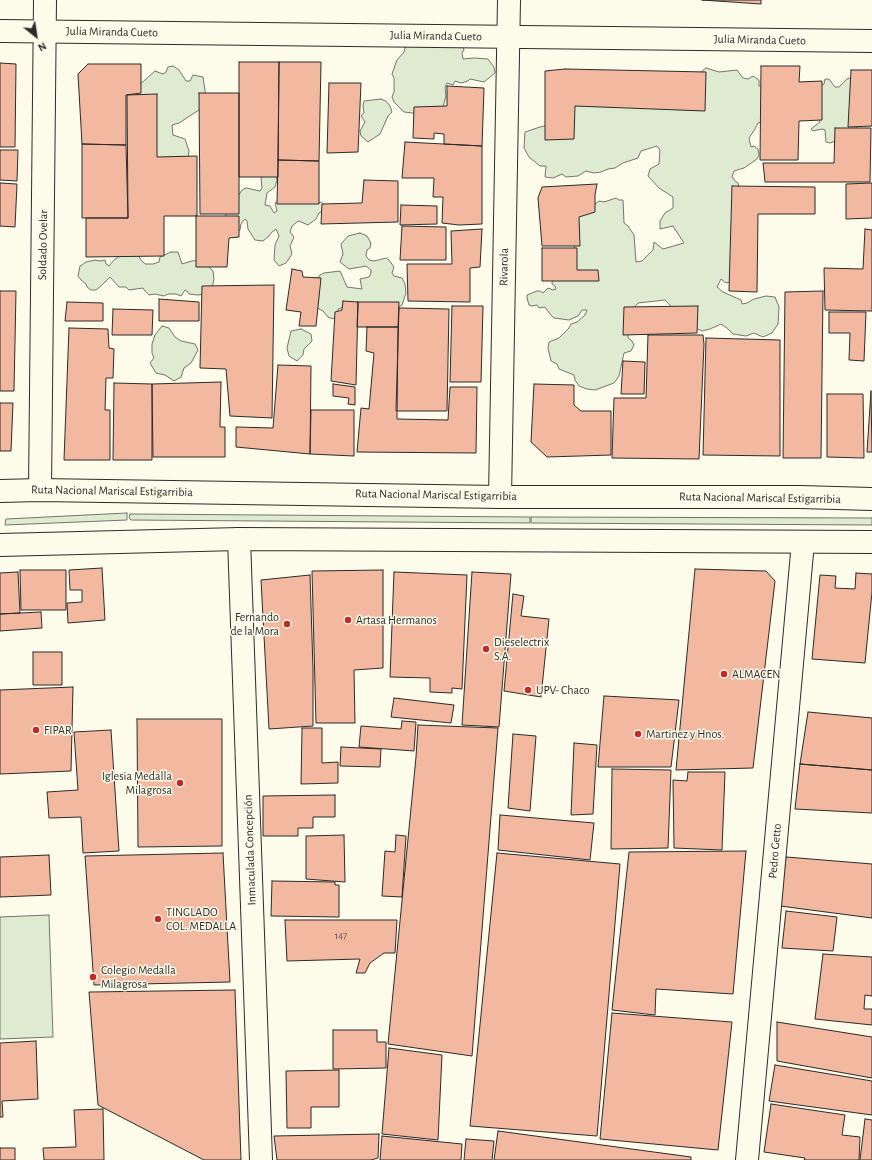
<!DOCTYPE html>
<meta charset="utf-8">
<style>
body{margin:0}
#map{position:relative;width:872px;height:1160px;overflow:hidden;background:#fdfbea;font-family:"Alegreya Sans",sans-serif}
canvas{display:block}
.north{position:absolute;left:16px;top:16px;width:40px;height:40px;-webkit-text-stroke:3px #fdfbea;paint-order:stroke;rotate:150deg;font-size:11px;font-weight:700;line-height:16px;text-align:center;color:#2b2b2b}
.north::after{content:'';display:block;margin:auto;width:14px;height:18px;background:#2b2b2b;clip-path:polygon(50% 0,100% 100%,50% 72%,0 100%)}
</style>
<div id="map">
<canvas width="872" height="1160"></canvas>
<div class="north">N</div>
</div>
<script>
const g = document.querySelector('canvas').getContext('2d');
g.lineJoin = 'round';
function fill(path, color) { g.fillStyle = color; g.fill(path, 'evenodd'); }
const poly = rows => new Path2D(rows.map(r => 'M' + r).join(''));
function stroke(path, color, width, dash) { g.strokeStyle = color; g.lineWidth = width; g.lineCap = dash ? 'butt' : 'round'; g.setLineDash(dash || []); g.stroke(path); }
function drawText(font, color, halo, rows, align = 'center') {
  g.font = font + ' "Alegreya Sans",sans-serif'; g.lineWidth = 3; g.setLineDash([]); g.textBaseline = 'middle'; g.strokeStyle = halo; g.fillStyle = color; for (const [text, x, y, turn = 0] of rows) {
    g.save(); g.translate(x, y); g.rotate((+turn || 0) * Math.PI / 180); g.textAlign = isNaN(turn) ? turn : align; if (halo) g.strokeText(text, 0, 0); g.fillText(text, 0, 0); g.restore();
  }
}
const green = poly([
 [406,44,462,45,464,50,462,53,463,59,474,58,488,59,494,67,495,73,484,82,470,79,468,81,461,83,455,81,453,85,447,83,445,87,446,96,441,114,421,114,404,112,394,102,392,97,394,92,394,78,392,74,397,60,404,52,406,44],
 [173,66,179,70,186,81,190,81,193,75,203,77,206,97,202,108,179,123,172,125,173,135,185,139,189,151,187,167,156,176,136,98,136,88,155,71,163,74,166,72,168,67,173,66],
 [706,68,719,72,737,70,743,78,748,79,753,76,759,80,759,86,766,86,772,121,758,123,755,129,749,138,751,147,754,146,758,149,759,155,757,159,744,168,734,171,732,177,735,181,738,183,739,188,740,280,726,283,721,279,717,287,723,292,741,300,742,304,747,303,754,299,766,296,775,297,779,307,778,324,772,333,763,337,754,333,746,336,733,334,727,328,721,324,710,329,702,331,689,325,665,300,638,303,629,314,628,338,632,341,634,345,631,351,624,353,619,376,614,383,595,390,587,389,579,386,575,380,574,375,559,369,557,364,551,361,548,348,549,342,559,338,569,328,571,324,577,322,585,315,587,310,582,310,578,316,569,320,554,318,550,314,545,307,539,308,537,305,532,306,529,305,527,298,527,295,537,291,540,291,543,293,548,288,553,290,556,289,555,286,552,284,552,282,574,250,578,217,599,201,604,202,616,198,619,200,623,200,624,223,628,226,634,235,636,262,642,261,653,250,654,242,663,249,684,243,673,226,660,229,660,221,665,213,673,208,673,197,659,188,648,176,650,169,659,164,660,150,657,146,641,151,638,158,623,163,615,168,608,169,601,172,594,173,586,171,578,176,566,177,562,174,553,178,545,177,546,166,540,166,529,157,524,148,525,132,540,127,554,124,570,101,696,76,706,68],
 [854,77,866,119,852,132,839,140,830,143,826,142,825,130,822,129,813,131,811,129,820,122,817,116,820,86,824,84,825,79,829,79,835,87,839,87,847,79,854,77],
 [381,99,386,101,390,106,392,112,388,116,380,134,368,142,361,136,360,131,365,122,361,116,364,113,363,106,364,101,381,99],
 [275,174,277,180,275,187,267,193,265,205,270,206,274,213,277,211,275,203,281,199,316,203,321,202,327,207,325,210,319,213,316,219,308,225,299,221,297,222,292,226,290,232,294,237,290,246,292,254,286,263,279,266,274,260,275,245,279,236,276,229,272,232,269,236,263,241,255,240,248,229,247,221,245,219,241,224,240,230,235,233,223,219,242,190,246,188,260,191,262,188,261,178,266,175,275,174],
 [360,233,367,236,371,243,370,248,367,250,366,256,369,260,374,261,386,258,389,260,394,267,392,273,394,276,402,278,405,284,406,293,402,305,397,308,344,307,338,309,338,313,333,319,328,317,323,311,319,309,313,303,314,283,320,275,324,273,340,271,347,287,362,289,360,279,369,277,371,273,371,270,366,266,349,269,340,262,343,254,341,244,348,236,360,233],
 [171,252,178,252,182,264,192,261,202,260,213,271,214,279,212,288,206,294,198,295,189,294,187,291,185,290,181,296,176,294,168,294,164,296,155,294,149,295,145,291,143,288,129,290,126,287,119,287,110,277,101,286,96,290,91,290,87,287,86,284,81,280,78,276,80,266,86,262,95,260,100,261,105,260,106,264,109,266,114,260,120,256,138,253,140,259,145,264,153,264,159,262,160,257,171,252],
 [162,326,169,328,175,337,181,341,195,344,198,350,191,363,184,368,181,377,174,381,165,375,156,373,150,363,154,358,152,353,152,344,155,335,162,326],
 [301,329,311,334,312,341,304,349,303,355,297,361,289,356,287,348,291,331,301,329],
 [127,513,127,520,5,525,6,519,127,513],
 [130,514,530,517,530,523,131,520,129,518,130,514],
 [531,517,872,518,872,525,531,523,531,517],
 [49,915,53,1037,0,1039,0,917,49,915]
]);
fill(green, '#deebd1');
stroke(green, '#74746e', 1);
const building = poly([
 [702,0,761,0,761,4,702,0],
 [239,62,279,62,278,177,239,177,239,62],
 [279,62,321,62,319,161,278,160,279,62],
 [0,63,16,64,15,147,0,147,0,63],
 [88,64,141,64,141,93,126,95,126,145,82,144,78,74,88,64],
 [761,66,800,66,799,82,822,81,822,120,799,121,798,160,760,160,761,66],
 [565,69,706,72,705,111,575,106,574,139,545,140,545,71,565,69],
 [851,70,872,70,872,126,848,127,851,70],
 [329,83,361,83,358,152,327,153,329,83],
 [447,86,484,88,482,146,444,144,444,134,434,133,434,139,413,138,414,107,447,106,447,86],
 [199,93,239,93,239,214,200,214,199,93],
 [157,94,157,157,197,156,197,216,164,216,164,256,86,257,86,218,128,218,127,95,157,94],
 [835,128,871,128,870,182,765,182,763,163,834,163,835,128],
 [405,142,482,146,482,224,459,225,442,223,443,197,433,197,434,178,402,178,405,142],
 [82,144,126,145,128,218,82,218,82,144],
 [0,150,18,150,17,181,0,180,0,150],
 [278,160,319,161,319,204,277,204,278,160],
 [364,180,398,181,398,222,321,224,322,204,362,203,364,180],
 [0,183,17,184,15,227,0,226,0,183],
 [872,183,872,218,846,219,846,184,872,183],
 [597,184,595,195,595,212,579,217,580,246,542,246,538,198,542,187,597,184],
 [732,186,815,187,815,214,758,214,757,292,729,291,732,186],
 [401,205,437,206,437,224,400,225,401,205],
 [196,216,239,216,239,237,229,238,227,267,196,267,196,216],
 [402,226,446,227,446,260,400,260,402,226],
 [482,229,480,267,470,268,470,302,408,301,407,264,452,264,451,231,482,229],
 [865,229,872,230,872,311,825,310,824,268,863,269,865,229],
 [542,248,577,248,577,270,598,270,599,281,542,281,542,248],
 [292,269,302,271,303,277,321,278,316,326,299,326,301,312,286,310,292,269],
 [274,285,272,418,230,416,226,369,200,368,202,286,274,285],
 [0,291,16,291,14,391,0,391,0,291],
 [823,291,821,458,783,458,785,292,823,291],
 [159,299,199,302,199,321,159,321,159,299],
 [343,301,358,302,356,385,331,381,335,312,342,310,343,301],
 [67,302,103,303,103,321,65,321,67,302],
 [358,302,399,302,398,327,357,327,358,302],
 [452,306,483,306,481,382,450,382,452,306],
 [698,306,697,333,623,335,624,307,698,306],
 [399,308,449,309,447,411,396,411,399,308],
 [113,309,153,310,152,335,112,335,113,309],
 [829,312,866,312,864,361,849,360,850,333,829,333,829,312],
 [367,327,398,327,397,419,448,420,450,387,477,387,476,453,357,452,361,408,369,409,374,353,366,351,367,327],
 [69,328,108,329,109,348,114,349,113,378,106,378,105,410,110,410,110,460,64,460,69,328],
 [648,335,703,335,704,344,699,459,612,458,614,398,646,398,648,335],
 [706,338,780,340,780,456,703,455,706,338],
 [623,361,645,362,644,394,621,394,623,361],
 [278,365,311,366,310,454,236,447,236,427,273,428,278,365],
 [221,382,220,427,225,427,225,457,153,457,152,384,221,382],
 [114,383,152,384,152,460,113,460,114,383],
 [333,384,355,387,355,405,348,404,349,398,333,396,333,384],
 [534,384,574,385,574,405,581,411,611,411,611,455,547,457,531,442,534,384],
 [871,391,872,452,867,452,871,391],
 [827,394,863,394,864,458,827,457,827,394],
 [0,403,13,403,11,451,0,451,0,403],
 [311,410,354,410,354,456,310,454,311,410],
 [102,568,105,620,68,623,67,603,82,602,82,590,70,590,69,570,102,568],
 [695,569,766,571,775,581,753,768,676,770,695,569],
 [20,570,66,570,66,610,21,610,20,570],
 [383,570,383,668,354,670,355,723,316,723,312,571,383,570],
 [18,572,20,613,0,614,0,573,18,572],
 [394,572,467,575,462,689,452,688,452,693,430,692,430,678,390,677,394,572],
 [472,572,511,574,499,727,462,725,472,572],
 [856,573,872,574,872,592,865,663,812,659,820,575,836,576,835,588,855,589,856,573],
 [310,575,313,669,313,726,269,729,261,580,310,575],
 [513,594,524,596,521,616,549,619,541,697,504,691,513,594],
 [41,612,42,628,0,631,0,614,41,612],
 [33,652,62,652,62,685,33,685,33,652],
 [73,687,71,771,0,774,0,690,73,687],
 [604,696,679,700,671,767,598,767,604,696],
 [394,698,454,705,451,723,391,717,394,698],
 [808,712,872,718,872,770,800,764,808,712],
 [137,719,222,719,222,846,138,847,137,719],
 [402,721,416,722,414,751,359,747,361,726,401,729,402,721],
 [418,725,498,728,472,1056,388,1044,416,757,418,725],
 [302,728,322,728,322,763,338,762,338,783,301,784,302,728],
 [111,730,119,851,83,853,81,817,49,818,47,792,78,790,74,732,111,730],
 [513,734,536,736,530,811,508,808,513,734],
 [574,743,597,745,593,814,571,815,574,743],
 [341,747,381,749,380,767,340,766,341,747],
 [800,764,872,770,872,813,795,809,800,764],
 [612,769,671,770,668,848,611,849,612,769],
 [688,772,725,772,722,850,674,848,673,780,687,781,688,772],
 [335,795,335,817,313,817,313,828,298,828,298,836,263,836,263,796,335,795],
 [500,815,594,823,590,860,498,850,500,815],
 [344,835,345,882,306,879,306,836,344,835],
 [396,835,406,836,402,897,382,896,385,851,395,852,396,835],
 [746,851,733,994,656,989,655,1015,612,1010,629,852,746,851],
 [223,853,230,982,94,985,85,856,223,853],
 [497,853,620,864,597,1136,470,1126,497,853],
 [49,855,51,895,0,897,0,857,49,855],
 [786,857,872,864,872,918,780,906,786,857],
 [272,881,335,882,335,885,339,885,339,917,271,916,272,881],
 [786,911,837,917,833,951,782,948,786,911],
 [285,920,397,920,395,953,384,953,370,963,365,973,356,973,360,959,287,961,285,920],
 [823,954,872,957,872,996,865,995,864,1009,872,1009,872,1025,815,1019,823,954],
 [235,990,241,1160,204,1160,98,1105,89,992,235,990],
 [612,1013,732,1022,718,1150,600,1139,612,1013],
 [777,1022,872,1037,872,1078,777,1061,777,1022],
 [333,1030,377,1030,377,1042,386,1042,386,1068,333,1069,333,1030],
 [36,1041,38,1099,2,1101,3,1117,0,1117,0,1043,36,1041],
 [389,1048,442,1055,438,1140,382,1134,389,1048],
 [775,1065,872,1081,872,1115,769,1101,775,1065],
 [339,1070,339,1107,311,1107,311,1128,287,1128,286,1071,339,1070],
 [771,1104,845,1115,842,1135,860,1137,859,1160,804,1160,805,1158,764,1152,771,1104],
 [103,1109,104,1160,44,1160,43,1148,76,1147,74,1110,103,1109],
 [865,1119,872,1120,872,1160,860,1160,865,1119],
 [498,1131,691,1157,691,1160,494,1160,498,1131],
 [379,1134,378,1158,371,1160,277,1160,274,1136,379,1134],
 [382,1136,462,1144,461,1160,380,1160,382,1136],
 [466,1139,494,1141,492,1160,464,1160,466,1139],
 [0,1148,15,1148,15,1160,0,1160,0,1148]
]);
fill(building, '#f2b8a0');
stroke(building, '#2b2b2b', 1);
const minor = poly([
 [0,31,872,41],
 [500,497,509,0],
 [239,539,261,1160],
 [747,1160,803,542]
]);
const major = poly([
 [40,490,45,0]
]);
const highway = poly([
 [0,491,40,490,500,497,800,497,872,499],
 [0,545,239,539,872,542]
]);
stroke(minor, '#2b2b2b', 24);
stroke(major, '#2b2b2b', 24);
stroke(highway, '#2b2b2b', 24);
stroke(minor, '#fdfbea', 22);
stroke(major, '#fdfbea', 22);
stroke(highway, '#fdfbea', 22);
for (const [x, y, r, color] of [
 [348,620,4,"#c62828"],
 [287,624,4,"#c62828"],
 [486,649,4,"#c62828"],
 [724,674,4,"#c62828"],
 [528,690,4,"#c62828"],
 [36,730,4,"#c62828"],
 [638,734,4,"#c62828"],
 [180,783,4,"#c62828"],
 [158,919,4,"#c62828"],
 [93,977,4,"#c62828"]
]) { const dot = new Path2D(); dot.arc(x, y, r, 0, 2 * Math.PI); g.fillStyle = color; g.fill(dot); stroke(dot, '#fdfbea', 1.5); }
drawText('10px', '#5d4e48', null, [
 ["147",341,936]
]);
drawText('12px', '#2b2b2b', '#fdfbea', [
 ["Julia Miranda Cueto",112,32,1],
 ["Julia Miranda Cueto",436,36,1],
 ["Julia Miranda Cueto",760,40,1],
 ["Soldado Ovelar",43,245,-89],
 ["Rivarola",504,267,-89],
 ["Ruta Nacional Mariscal Estigarribia",112,491,1],
 ["Ruta Nacional Mariscal Estigarribia",436,495,1],
 ["Ruta Nacional Mariscal Estigarribia",760,498,1],
 ["Inmaculada Concepción",250,850,-92],
 ["Pedro Getto",775,851,-85]
]);
drawText('12px', '#2b2b2b', '#fdfbea', [
 ["Fernando",279,617,"right"],
 ["de la Mora",279,631,"right"],
 ["Artasa Hermanos",356,620],
 ["Dieselectrix",494,642],
 ["S.A.",494,656],
 ["ALMACEN",732,674],
 ["UPV- Chaco",536,690],
 ["FIPAR",44,730],
 ["Martinez y Hnos.",646,734],
 ["Iglesia Medalla",172,776,"right"],
 ["Milagrosa",172,790,"right"],
 ["TINGLADO",166,912],
 ["COL. MEDALLA",166,926],
 ["Colegio Medalla",101,970],
 ["Milagrosa",101,984]
], 'left');
</script>
